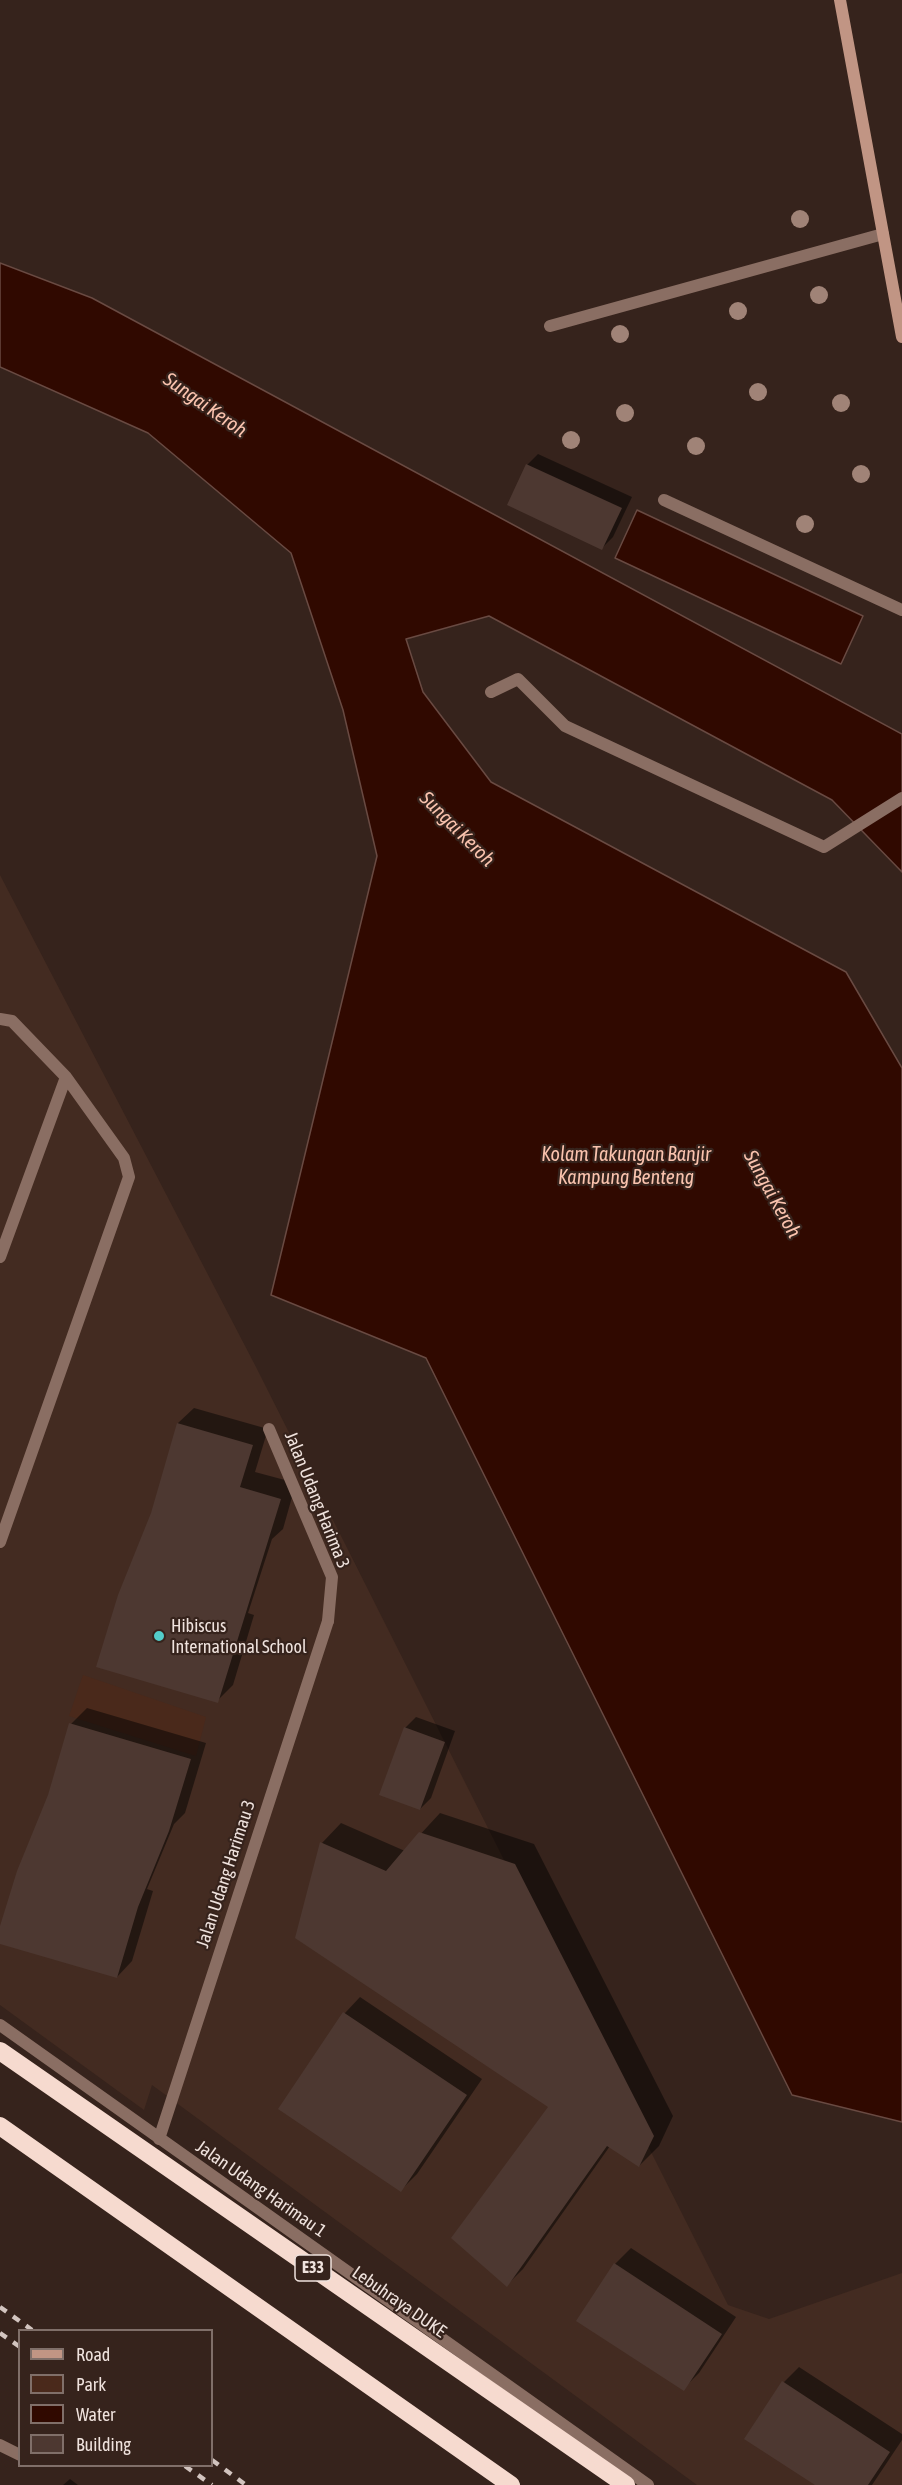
<!DOCTYPE html>
<style>
body{margin:0}
#map{position:relative;width:902px;height:2485px;overflow:hidden;background:#36231c;font-family:"Asap Condensed",sans-serif}
canvas{display:block}
.legend{position:absolute;left:18px;top:2329px;width:195px;height:138px;box-sizing:border-box;background:#36231c;border:2px solid #806f69;margin:0;padding:8px 10px;list-style:none;font-size:18px;color:#efe2dd}
.legend li{display:flex;align-items:center;gap:12px;height:30px}
.legend b{width:30px;border:2px solid #806f69}
</style>
<div id="map">
<canvas width="902" height="2485"></canvas>
<ul class="legend">
<li><b style="height:8px;background:#c19584"></b>Road</li>
<li><b style="height:16px;background:#4a291b"></b>Park</li>
<li><b style="height:16px;background:#300900"></b>Water</li>
<li><b style="height:16px;background:#4d3831"></b>Building</li>
</ul>
</div>
<script>
const g = document.querySelector('canvas').getContext('2d');
g.lineJoin = 'round';
function fill(path, color) { g.fillStyle = color; g.fill(path, 'evenodd'); }
const poly = rows => new Path2D(rows.map(r => 'M' + r).join(''));
function stroke(path, color, width, dash) { g.strokeStyle = color; g.lineWidth = width; g.lineCap = dash ? 'butt' : 'round'; g.setLineDash(dash || []); g.stroke(path); }
function drawText(font, color, halo, rows, align = 'center') {
  g.font = font + ' "Asap Condensed",sans-serif'; g.lineWidth = 4.5; g.setLineDash([]); g.textBaseline = 'middle'; g.strokeStyle = halo; g.fillStyle = color; for (const [text, x, y, turn = 0] of rows) {
    g.save(); g.translate(x, y); g.rotate((+turn || 0) * Math.PI / 180); g.textAlign = isNaN(turn) ? turn : align; if (halo) g.strokeText(text, 0, 0); g.fillText(text, 0, 0); g.restore();
  }
}
fill(poly([
 [0,875,256,1367,728,2305,769,2319,902,2273,902,2485,697,2485,152,2085,144,2110,0,2005]
]), '#432b21');
fill(poly([
 [83,1675,206,1717,196,1756,69,1716]
]), '#4a291b');
const water = poly([
 [0,263,92,298,902,734,902,872,832,800,489,616,406,639,423,692,491,782,846,972,902,1068,902,2122,792,2095,426,1358,271,1295,377,856,343,710,291,553,148,433,0,367,0,263],
 [637,510,863,616,841,664,615,558,637,510]
]);
fill(water, '#300900');
stroke(water, '#694a42', 1.5);
fill(poly([
 [538,454,632,497,613,537,602,548,527,465],
 [194,1408,268,1429,255,1472,296,1483,283,1529,272,1539,248,1613,254,1615,233,1685,217,1701,152,1513,178,1423],
 [87,1708,206,1743,185,1813,174,1824,147,1889,153,1891,132,1961,117,1977,0,1942,0,1931,49,1796,71,1724],
 [416,1717,455,1731,431,1798,420,1809,405,1728],
 [440,1813,534,1844,673,2116,659,2146,639,2166,610,2146,523,2269,507,2285,551,2107,322,1843,341,1823,405,1851],
 [360,1997,482,2079,417,2174,401,2190,280,2109,345,2013],
 [631,2248,736,2317,699,2373,683,2389,615,2264],
 [799,2367,902,2434,902,2440,872,2485,818,2485,784,2382],
 [70,2479,78,2485,63,2485]
]), '#0007');
fill(poly([
 [526,464,622,508,602,550,507,505],
 [177,1423,253,1445,240,1487,281,1499,218,1703,96,1667,118,1595,151,1513],
 [69,1723,191,1759,169,1831,138,1907,117,1978,0,1944,0,1926,17,1871,48,1795],
 [404,1727,445,1742,420,1810,379,1795],
 [419,1832,515,1864,654,2136,639,2167,607,2146,507,2287,451,2238,548,2107,295,1938,320,1842,386,1871],
 [343,2012,467,2095,401,2192,278,2109],
 [614,2263,722,2334,684,2391,576,2321],
 [782,2381,890,2452,868,2485,815,2485,744,2439]
]), '#4d3831');
stroke(poly([
 [550,326,883,234],
 [664,500,902,610],
 [491,692,518,679,565,726,824,847,902,798],
 [0,1019,12,1021,66,1077,124,1158,129,1177,0,1542],
 [0,1257,66,1077],
 [269,1429,332,1577,328,1621]
]), '#8a6e63', 12);
stroke(poly([
 [0,2025,648,2485],
 [159,2139,328,1621],
 [0,2445,20,2455]
]), '#8a6e63', 12);
stroke(poly([
 [840,0,902,337]
]), '#c19584', 12);
stroke(poly([
 [0,2051,626,2485],
 [0,2126,511,2485]
]), '#f6dacf', 18);
stroke(poly([
 [0,2307,32,2330],
 [0,2333,20,2347],
 [212,2460,246,2485],
 [185,2466,212,2485]
]), '#d2c4bf', 4.5, [8, 8]);
g.fillStyle = '#a08377';
for (const [x, y] of [
 [800,219],
 [819,295],
 [738,311],
 [620,334],
 [758,392],
 [841,403],
 [625,413],
 [571,440],
 [696,446],
 [861,474],
 [805,524]
]) { g.beginPath(); g.arc(x, y, 9, 0, 2 * Math.PI); g.fill(); }
for (const [x, y, r, color] of [
 [159,1636,6,"#53cdca"]
]) { const dot = new Path2D(); dot.arc(x, y, r, 0, 2 * Math.PI); g.fillStyle = color; g.fill(dot); stroke(dot, '#36231c', 2); }
for (const [x, y, w] of [
 [313,2268,36]
]) { const box = new Path2D(); box.roundRect(x - w / 2, y - 13, w, 26, 4.5); g.fillStyle = '#36231c'; g.fill(box); stroke(box, '#efe2dd', 1.5); }
drawText('bold 16px', '#efe2dd', null, [
 ["E33",313,2268]
]);
drawText('18px', '#efe2dd', '#36231c', [
 ["Jalan Udang Harima 3",317,1500,68],
 ["Jalan Udang Harimau 3",226,1874,-72],
 ["Jalan Udang Harimau 1",261,2189,35],
 ["Lebuhraya DUKE",399,2302,35]
]);
drawText('18px', '#efe2dd', '#36231c', [
 ["Hibiscus",171,1626],
 ["International School",171,1647]
], 'left');
drawText('italic 20px', '#fac3ae', '#36231c', [
 ["Sungai Keroh",205,405,35],
 ["Sungai Keroh",457,829,45],
 ["Kolam Takungan Banjir",626,1155],
 ["Kampung Benteng",626,1178],
 ["Sungai Keroh",772,1194,61]
]);
</script>
